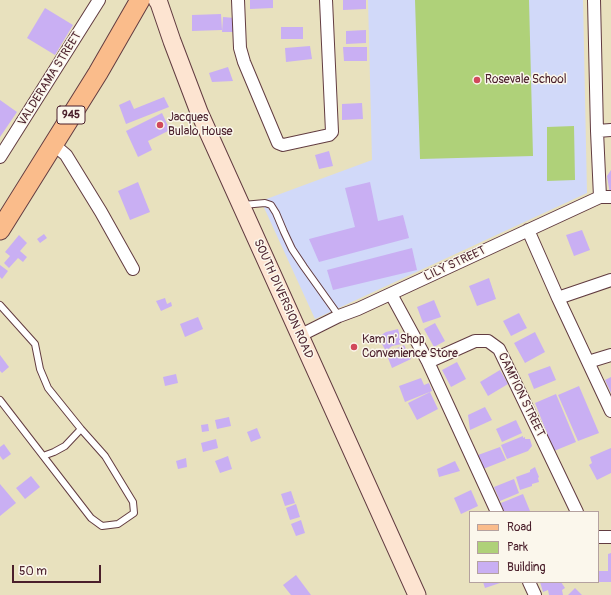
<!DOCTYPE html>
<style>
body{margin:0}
#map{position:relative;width:611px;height:595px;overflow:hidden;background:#e8e1be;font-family:Pangolin,sans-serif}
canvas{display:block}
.legend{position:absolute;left:469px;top:511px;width:130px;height:72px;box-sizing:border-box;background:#fbf7ec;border:1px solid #b4a19f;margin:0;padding:5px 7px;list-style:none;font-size:12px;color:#4a1f2b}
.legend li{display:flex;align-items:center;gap:8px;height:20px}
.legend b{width:20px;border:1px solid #b4a19f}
.scale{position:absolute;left:12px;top:565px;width:89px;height:18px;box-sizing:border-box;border:2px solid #4a1f2b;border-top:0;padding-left:5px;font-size:12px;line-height:14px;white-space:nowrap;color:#4a1f2b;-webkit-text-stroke:3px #fbf7ec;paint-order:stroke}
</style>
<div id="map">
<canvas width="611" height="595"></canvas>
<ul class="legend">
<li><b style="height:5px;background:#fabc8b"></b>Road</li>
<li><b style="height:11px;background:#afd179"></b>Park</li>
<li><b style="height:11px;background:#c9aff3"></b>Building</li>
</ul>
<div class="scale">50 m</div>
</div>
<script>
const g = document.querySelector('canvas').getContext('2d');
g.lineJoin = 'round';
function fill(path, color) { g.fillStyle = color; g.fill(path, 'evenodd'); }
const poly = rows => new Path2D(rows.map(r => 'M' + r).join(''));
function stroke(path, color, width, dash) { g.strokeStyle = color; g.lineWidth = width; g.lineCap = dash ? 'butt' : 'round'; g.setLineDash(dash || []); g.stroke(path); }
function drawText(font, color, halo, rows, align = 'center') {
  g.font = font + ' Pangolin,sans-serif'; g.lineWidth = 3; g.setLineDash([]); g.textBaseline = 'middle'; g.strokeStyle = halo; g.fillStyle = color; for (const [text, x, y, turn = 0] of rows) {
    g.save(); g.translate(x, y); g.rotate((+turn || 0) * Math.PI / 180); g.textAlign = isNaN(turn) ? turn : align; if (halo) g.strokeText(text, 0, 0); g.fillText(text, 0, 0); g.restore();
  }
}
fill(poly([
 [368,0,583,0,587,193,315,319,261,201,372,160]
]), '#d1d9f9');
fill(poly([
 [415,0,529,0,533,156,420,159],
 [574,126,575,180,547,181,547,127]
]), '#afd179');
fill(poly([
 [250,0,273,0,273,8,250,9],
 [343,0,366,0,366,9,343,10],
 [45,8,73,25,55,55,27,38],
 [221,14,222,30,192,31,192,15],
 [223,17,235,18,234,32,222,32],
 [281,27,303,27,303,39,281,39],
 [366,30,366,43,346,44,346,31],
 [310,46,312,59,286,62,285,48],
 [343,47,367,47,367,61,344,61],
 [228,67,233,81,212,82,209,73],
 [164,97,169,107,126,124,119,105,130,100,134,109],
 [0,100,17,112,0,137],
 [362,103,363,119,342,120,342,104],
 [162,113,170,130,148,141,152,150,138,157,126,131],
 [329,151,333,166,319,169,315,155],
 [611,170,611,194,610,194,607,176],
 [138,182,150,212,130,220,118,191],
 [370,182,378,221,403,215,409,238,319,262,309,239,355,227,345,188],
 [582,230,590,250,574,256,566,235],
 [44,234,47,238,40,243,37,239],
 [19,235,27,243,20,251,27,257,23,262,18,258,9,268,4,263,10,256,5,252],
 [412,248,417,270,333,290,327,270],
 [0,265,8,271,2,279,0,277],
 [489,278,496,299,477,306,469,286],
 [165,298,167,304,171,302,172,306,161,311,156,301],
 [434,300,441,317,423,323,417,307],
 [519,313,527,328,511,336,503,321],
 [198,317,203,329,185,337,180,324],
 [435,323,445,341,434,347,424,329],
 [398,329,402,344,392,346,386,351,378,337,386,332],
 [535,332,545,352,525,363,514,343],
 [404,345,411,359,392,368,386,353],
 [0,355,9,367,2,373,0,371],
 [457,362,466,379,451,387,442,370],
 [550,366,556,380,534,389,528,374],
 [500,370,508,384,488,396,480,382],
 [176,374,178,383,165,386,163,377],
 [611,377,611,393,605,380],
 [421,378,424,385,429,383,432,391,405,402,399,386],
 [579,386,599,433,578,441,558,395],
 [430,392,438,409,417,420,408,403],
 [556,394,576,442,554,451,535,403],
 [485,407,492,420,470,430,468,415],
 [229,417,231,426,217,429,215,420],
 [516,420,522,433,502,442,496,429],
 [208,424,209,431,202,432,201,425],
 [257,428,261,438,251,442,247,432],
 [523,436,523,438,525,437,525,439,530,439,532,446,528,451,507,459,501,445],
 [216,439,218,448,203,452,201,443],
 [4,444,11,454,3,460,0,456,0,447],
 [500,447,506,460,483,469,478,455],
 [611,448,611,473,597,480,589,465,592,463,590,457],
 [228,456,232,469,220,473,215,461],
 [186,458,187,467,178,469,176,461],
 [455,461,460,471,439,477,437,469],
 [535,467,539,477,538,478,539,482,532,484,532,486,520,490,516,477,530,472,530,470],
 [31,476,40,487,25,499,16,488],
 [514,479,519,493,500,501,494,487],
 [0,484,16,503,0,516],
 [471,490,478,506,461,514,454,498],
 [291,491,295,503,285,506,281,494],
 [523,494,530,511,527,512,504,512,501,503],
 [296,504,300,517,290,520,286,508],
 [301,520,305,533,296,536,291,524],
 [611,553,611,582,598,582,598,571,608,571,608,554],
 [296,575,311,595,291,595,283,585],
 [483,582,503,582,485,588],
 [540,582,561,582,565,588,562,590,563,595,549,595,548,590,543,592],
 [575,588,582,595,568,595]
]), '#c9aff3');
const lane = poly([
 [243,205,265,203,271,205,276,213,284,232,292,249,304,267,339,316],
 [0,305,35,344,40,369,48,388,81,429,105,456,133,502,134,513,118,524,102,526,91,518,0,400],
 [43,456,54,452,65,446,81,429]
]);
const street = poly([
 [238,0,240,48,244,62,278,143,283,145,329,135,332,132,326,0],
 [594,0,597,131,600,197],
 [597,131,611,130],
 [53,144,66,155,101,212,133,269],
 [0,157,99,0],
 [528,230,558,298,611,411],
 [391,294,428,362,497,512],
 [558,298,611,280],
 [299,336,339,316,358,309,600,197,611,197],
 [428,362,475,341,488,341,499,349,577,512],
 [588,362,611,355],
 [598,537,611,537],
 [529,582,535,595]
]);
const secondary = poly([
 [157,0,159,3,172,41,199,112,417,595]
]);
const primary = poly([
 [0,230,98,73,140,0]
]);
stroke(lane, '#623c41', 8);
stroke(street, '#623c41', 14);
stroke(secondary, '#623c41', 19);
stroke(primary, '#623c41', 21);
stroke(lane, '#fff', 6);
stroke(street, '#fff', 12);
stroke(secondary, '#fde4d1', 17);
stroke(primary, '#fabc8b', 19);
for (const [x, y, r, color] of [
 [477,80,4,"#d1495b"],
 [160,125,4,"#d1495b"],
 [354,347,4,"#d1495b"]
]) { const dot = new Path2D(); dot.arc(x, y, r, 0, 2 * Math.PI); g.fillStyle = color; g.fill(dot); stroke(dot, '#fbf7ec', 1.5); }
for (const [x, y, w] of [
 [71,115,28]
]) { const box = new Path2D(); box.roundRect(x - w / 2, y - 9, w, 18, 3); g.fillStyle = '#fbf7ec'; g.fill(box); stroke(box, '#4a1f2b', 1); }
drawText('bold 11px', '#4a1f2b', null, [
 ["945",71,115]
]);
drawText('12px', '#4a1f2b', '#fbf7ec', [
 ["VALDERAMA STREET",50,79,-58],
 ["LILY STREET",455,264,-25],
 ["SOUTH DIVERSION ROAD",283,299,66],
 ["CAMPION STREET",521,395,64]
]);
drawText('12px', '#4a1f2b', '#fbf7ec', [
 ["Rosevale School",485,80],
 ["Jacques",168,118],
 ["Bulalo House",168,132],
 ["Kam n' Shop",362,340],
 ["Convenience Store",362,354]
], 'left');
</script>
